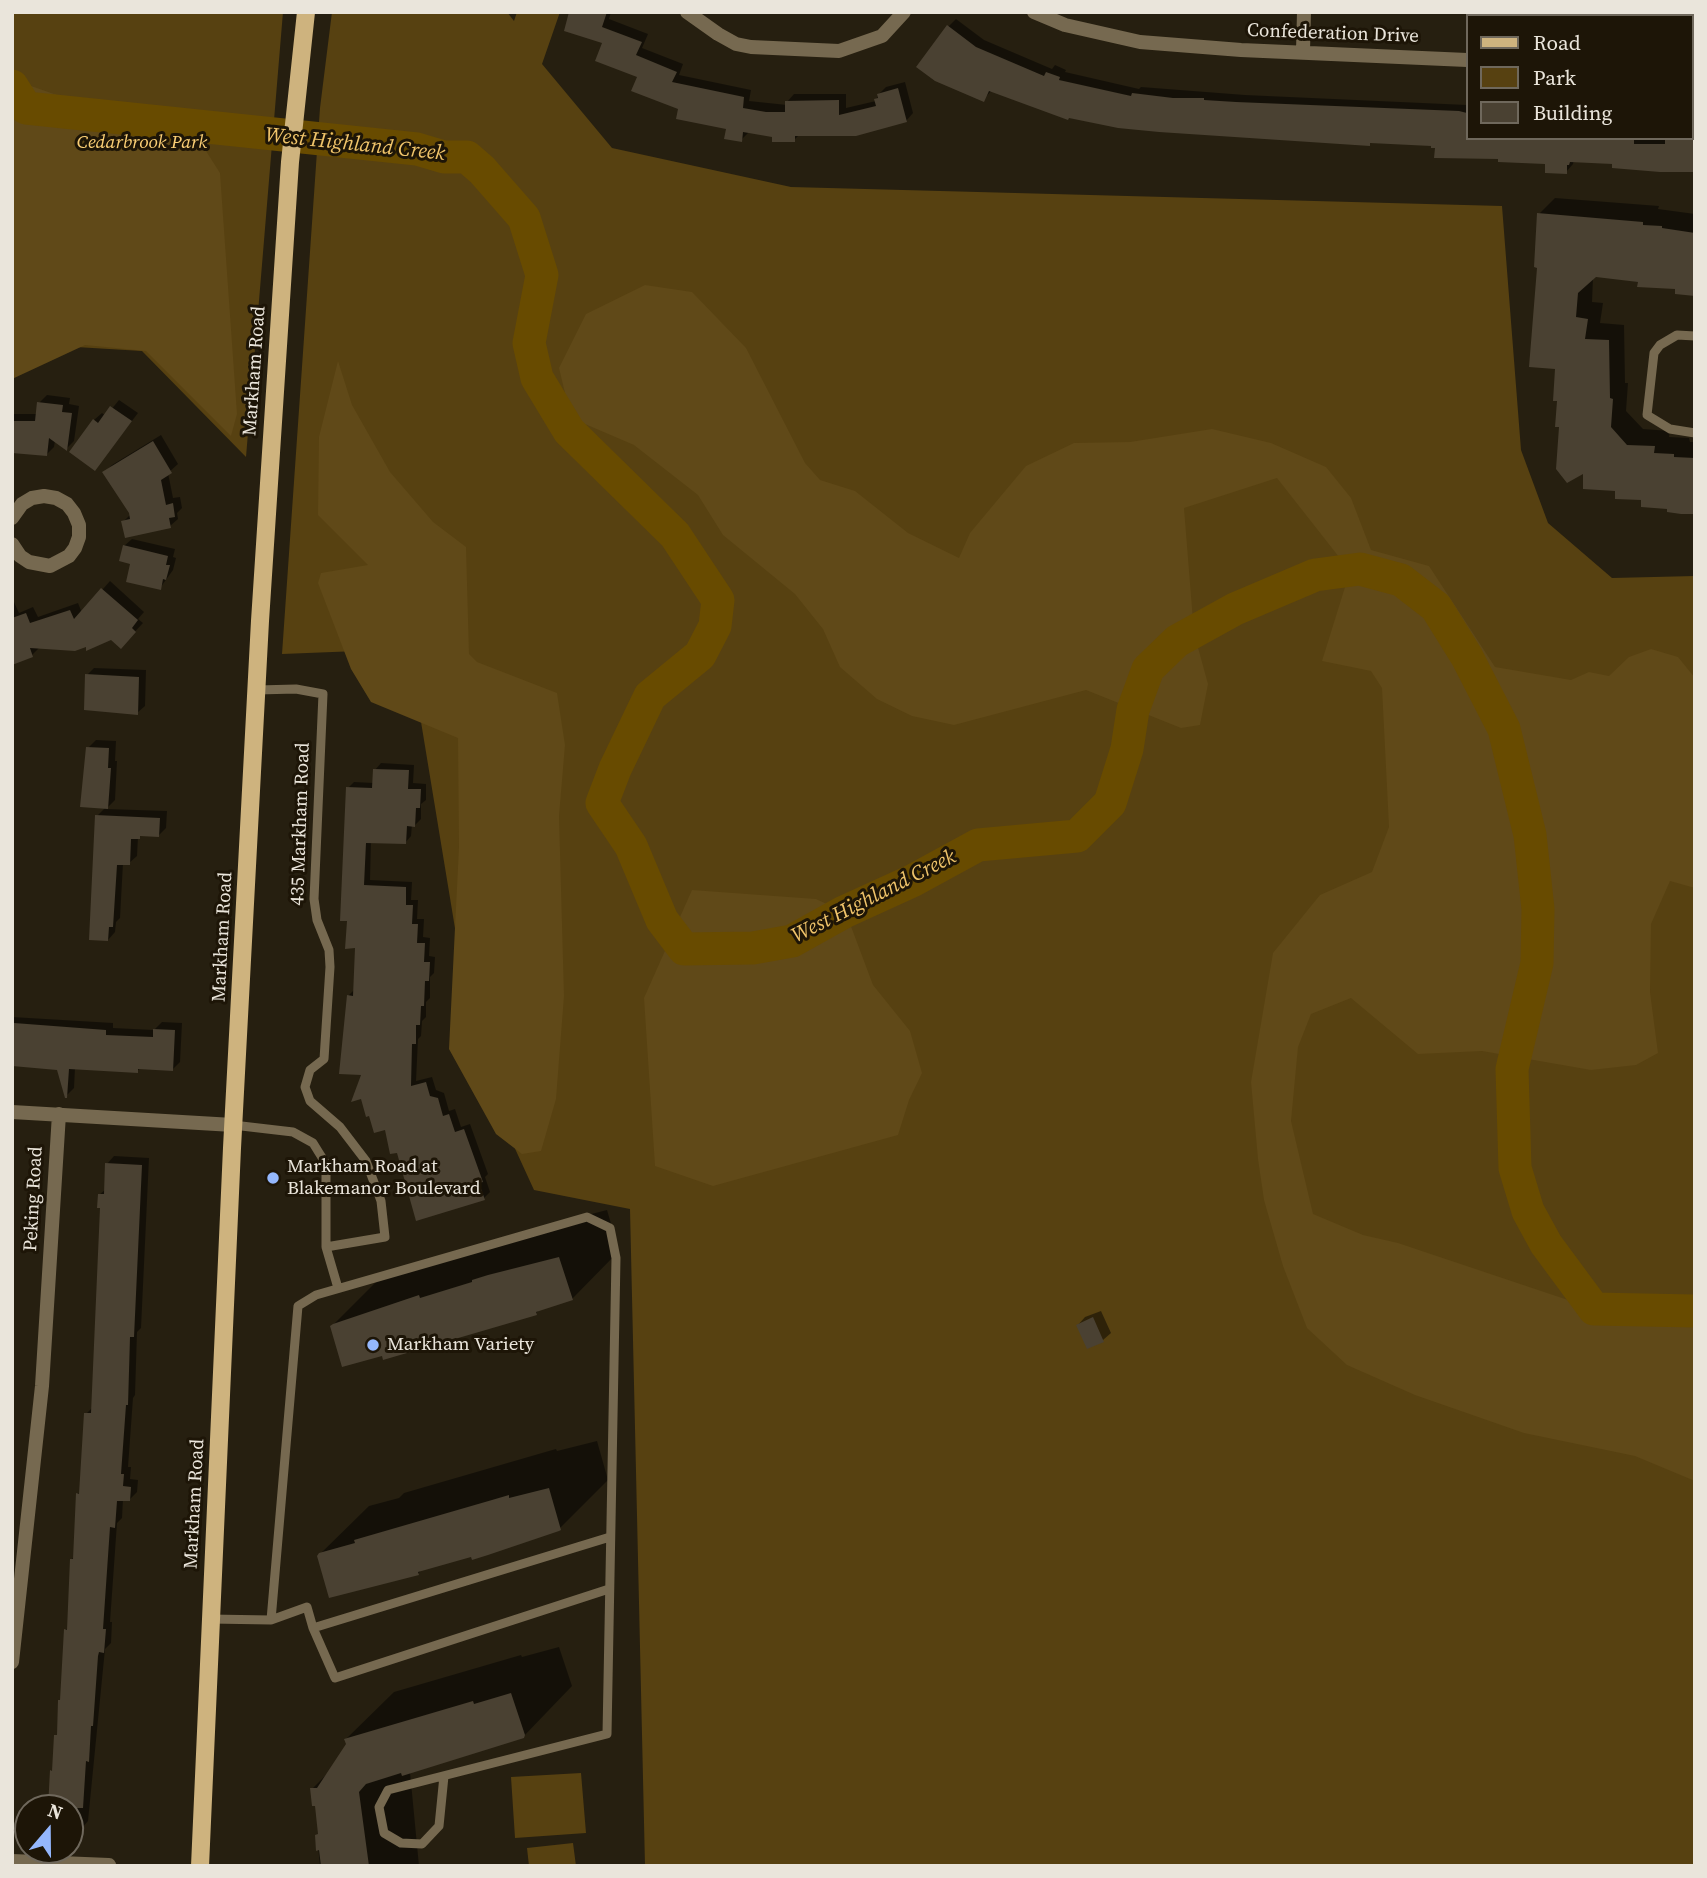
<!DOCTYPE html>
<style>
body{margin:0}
#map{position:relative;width:1707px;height:1878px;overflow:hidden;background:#261f10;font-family:"Source Serif 4",serif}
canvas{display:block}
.frame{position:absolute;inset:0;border:14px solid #eae5db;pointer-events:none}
.legend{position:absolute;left:1466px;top:14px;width:228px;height:126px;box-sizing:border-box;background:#1d1507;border:2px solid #6f685c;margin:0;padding:9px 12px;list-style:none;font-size:21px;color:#eae5db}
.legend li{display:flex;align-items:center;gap:14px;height:35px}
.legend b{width:35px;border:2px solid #6f685c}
.north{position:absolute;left:14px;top:1794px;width:70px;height:70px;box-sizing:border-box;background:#1d1507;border:2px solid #6f685c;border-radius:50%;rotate:20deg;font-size:19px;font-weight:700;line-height:28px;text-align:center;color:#eae5db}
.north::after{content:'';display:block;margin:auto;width:24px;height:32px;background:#94b7fd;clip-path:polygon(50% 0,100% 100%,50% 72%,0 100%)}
</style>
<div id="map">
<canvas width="1707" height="1878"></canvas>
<div class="frame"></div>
<ul class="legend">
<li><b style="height:9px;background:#ceb37e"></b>Road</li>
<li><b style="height:19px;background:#574111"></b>Park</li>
<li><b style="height:19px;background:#4a4132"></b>Building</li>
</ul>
<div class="north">N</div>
</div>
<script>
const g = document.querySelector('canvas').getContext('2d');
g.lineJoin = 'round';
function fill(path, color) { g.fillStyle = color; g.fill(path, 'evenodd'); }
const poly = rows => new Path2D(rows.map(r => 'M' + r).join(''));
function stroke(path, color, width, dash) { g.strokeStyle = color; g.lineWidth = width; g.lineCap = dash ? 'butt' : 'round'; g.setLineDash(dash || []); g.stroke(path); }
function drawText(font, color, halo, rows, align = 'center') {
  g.font = font + ' "Source Serif 4",serif'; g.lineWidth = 6; g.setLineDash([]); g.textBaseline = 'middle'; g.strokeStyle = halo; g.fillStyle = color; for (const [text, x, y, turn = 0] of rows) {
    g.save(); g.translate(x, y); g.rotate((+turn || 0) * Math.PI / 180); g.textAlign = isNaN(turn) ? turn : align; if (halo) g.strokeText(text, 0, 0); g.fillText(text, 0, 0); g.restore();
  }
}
fill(poly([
 [12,12,283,12,246,457,142,351,76,347,12,376],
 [332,12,507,12,514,21,517,12,560,12,542,64,612,148,791,187,1502,206,1521,450,1548,523,1612,578,1695,576,1695,1866,645,1866,630,1209,534,1190,478,1068,409,649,282,654,320,108],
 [581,1773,586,1833,515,1838,511,1777],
 [573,1843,576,1866,529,1866,527,1848]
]), '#574111');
fill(poly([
 [12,75,17,81,68,99,176,127,206,151,220,173,237,414,231,436,146,351,85,345,12,379],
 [645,285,692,292,746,348,805,463,820,480,855,491,908,533,959,558,970,533,1026,466,1074,443,1130,442,1212,429,1271,443,1326,467,1351,498,1371,550,1429,566,1495,667,1571,680,1589,672,1609,676,1629,657,1651,649,1678,657,1695,678,1695,888,1670,881,1651,924,1650,992,1658,1053,1636,1065,1591,1070,1482,1051,1418,1054,1351,998,1311,1014,1298,1047,1291,1121,1313,1214,1363,1235,1398,1243,1568,1300,1620,1296,1695,1323,1695,1481,1635,1456,1524,1433,1415,1395,1347,1365,1307,1328,1283,1266,1264,1200,1258,1159,1251,1082,1273,953,1320,895,1372,872,1389,827,1382,688,1371,671,1322,661,1350,571,1277,478,1184,508,1194,633,1208,684,1200,725,1181,728,1086,690,954,725,912,716,877,699,840,667,823,629,795,594,723,535,698,495,634,445,571,418,559,368,586,314],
 [338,361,352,405,390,472,433,522,466,547,469,654,477,662,557,693,565,745,559,816,564,996,556,1099,541,1151,522,1154,496,1134,449,1049,459,847,458,738,371,702,351,669,318,583,321,573,368,565,318,515,319,437],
 [692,890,816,899,846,913,873,985,910,1031,922,1073,909,1100,898,1135,713,1186,655,1166,644,998]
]), '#604918');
fill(poly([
 [572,12,611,12,609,19,648,34,642,48,683,64,679,75,751,90,749,101,787,105,787,102,794,94,846,94,846,108,876,101,878,95,886,87,905,82,913,113,906,121,800,134,794,140,750,131,741,140,728,128,680,108,639,76],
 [1450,12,1510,12,1507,16],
 [1602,12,1695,12,1695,25,1691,25,1691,16,1602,16],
 [956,19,984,40,1052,69,1055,65,1066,70,1065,72,1139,89,1141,87,1245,95,1467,105,1467,138,1691,138,1691,120,1693,120,1695,172,1574,160,1573,164,1566,172,1547,162,1500,157,1437,146,1372,141,1369,144,992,90,983,100,948,27],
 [1555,198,1659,206,1658,209,1695,214,1695,295,1677,287,1596,276,1593,278,1592,302,1603,303,1600,323,1624,325,1625,383,1628,383,1626,411,1643,429,1670,431,1669,437,1689,438,1690,442,1695,442,1695,512,1669,507,1617,489,1561,426,1557,367,1539,266,1539,214],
 [47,395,70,398,69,404,79,406,74,441,67,448,55,440,54,447,46,455,14,452,12,458,12,414,37,414,39,403],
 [119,400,138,413,95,469,72,452,94,420,102,413,106,416],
 [161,435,178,464,168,473,173,498,180,497,182,508,177,513,178,519,170,526,123,522,131,514,105,472,112,465],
 [132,539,175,549,173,557,176,558,173,570,160,588,132,562,124,546],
 [110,581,144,612,138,619,143,623,128,639,111,638,88,644,40,647,32,655,13,663,12,603,14,602,19,613,33,607,38,617,78,603,82,613],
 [94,668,146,670,145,706,137,713,87,675],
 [96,740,116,741,115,761,117,761,115,800,106,809,167,811,166,828,159,835,142,835,138,837,137,856,129,863,123,863,120,918,116,922,115,932,108,940,97,816,106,807,88,748],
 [381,763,414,765,413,783,426,784,426,800,421,804,421,819,415,825,412,824,411,836,405,843,371,841,370,880,412,882,411,900,418,900,417,919,424,919,423,937,430,938,429,956,435,957,434,973,430,977,430,998,426,1002,426,1017,422,1021,421,1036,418,1039,416,1081,432,1077,436,1090,444,1093,449,1111,455,1109,461,1127,470,1124,488,1174,485,1177,490,1192,484,1198,398,1151,386,1128,363,1074,348,996,355,989,357,946,348,788,354,782,374,783,375,770],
 [12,1017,113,1023,113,1028,154,1030,162,1022,182,1023,180,1062,172,1070,141,1068,137,1071,75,1068,74,1088,66,1096,58,1068,12,1065],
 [114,1156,149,1158,141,1328,137,1332,135,1395,133,1398,128,1467,131,1467,130,1479,138,1480,137,1492,130,1499,123,1499,122,1518,117,1523,110,1622,112,1622,111,1643,105,1649,88,1821,81,1829,70,1828,70,1808,49,1808,62,1699,66,1630,69,1627,72,1559,74,1557,78,1494,81,1491,86,1414,93,1407,101,1207,99,1195,106,1189,107,1164],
 [607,1210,619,1251,572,1299,541,1308,536,1313,383,1354,332,1326,380,1278,537,1228],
 [1101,1311,1111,1333,1103,1340,1088,1347,1078,1325,1085,1317],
 [597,1441,608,1480,560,1528,423,1568,418,1574,318,1556,369,1506,399,1498,404,1493,542,1453,556,1449,557,1451],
 [559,1647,572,1686,523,1737,410,1772,419,1866,320,1866,317,1836,319,1833,317,1804,312,1789,331,1770,347,1744,346,1739,394,1692,521,1655,522,1657]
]), '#0007');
stroke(poly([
 [12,86,26,108,417,149,444,157,467,157,482,170,524,218,542,275,529,343,537,378,569,431,675,535,718,600,715,626,700,655,650,696,615,769,602,803,631,846,662,920,684,949,753,948,792,941,844,912,912,881,978,845,1077,836,1110,803,1127,749,1133,710,1148,669,1177,641,1235,609,1315,575,1360,569,1401,580,1436,607,1467,657,1504,729,1530,835,1538,909,1537,963,1512,1069,1515,1168,1528,1211,1546,1244,1594,1309,1695,1311]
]), '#684b00', 33);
fill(poly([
 [569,12,607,12,602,27,642,42,636,55,677,72,672,82,744,97,743,108,766,112,785,112,785,101,839,100,839,115,876,106,874,99,878,98,877,94,898,88,907,122,856,136,795,136,795,142,772,142,772,137,743,132,742,142,724,139,726,129,676,119,678,109,631,91,637,77,595,61,602,43,564,31],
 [947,25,976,47,1044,76,1046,72,1060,77,1059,80,1131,96,1132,93,1173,98,1204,98,1204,100,1236,102,1459,111,1467,113,1467,138,1634,138,1634,144,1665,144,1665,138,1695,138,1695,172,1660,172,1612,168,1612,164,1570,162,1569,165,1567,165,1567,174,1545,173,1545,164,1498,162,1498,159,1434,158,1435,148,1431,148,1431,146,1370,143,1370,146,1159,132,1118,128,1069,118,1068,120,989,91,984,102,935,81,916,67],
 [1537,213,1643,222,1643,225,1662,226,1662,228,1695,233,1695,296,1675,294,1675,289,1637,287,1638,282,1596,277,1578,293,1576,317,1588,319,1585,339,1609,340,1610,398,1613,399,1611,427,1627,445,1655,446,1654,453,1674,454,1674,457,1695,458,1695,514,1681,514,1667,512,1667,509,1641,507,1641,500,1615,499,1615,491,1583,489,1583,474,1567,483,1556,469,1559,427,1555,427,1557,401,1553,401,1555,369,1529,367,1537,268,1534,267],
 [37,402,63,405,62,412,72,413,67,451,49,438,47,456,12,453,12,421,35,421],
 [110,406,132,421,95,471,69,452,93,419,98,423],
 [153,441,172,473,161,480,166,505,173,503,175,517,169,518,171,528,125,538,121,521,130,519,129,513,102,472],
 [123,545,168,556,166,565,170,565,166,580,163,579,161,590,126,582,130,564,119,561],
 [101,588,138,620,132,628,136,632,121,649,111,640,86,651,86,647,75,651,30,648,33,657,12,665,12,618,26,613,30,623,70,610,74,619],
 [85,674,139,677,138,715,84,710],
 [86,747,109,748,108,768,111,768,108,809,80,807],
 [373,769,409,770,408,789,421,789,420,808,416,808,415,827,407,826,406,844,366,843,364,885,406,887,406,905,413,905,412,924,418,924,417,943,425,943,424,962,430,962,429,981,425,981,424,1006,421,1006,420,1025,416,1025,416,1044,412,1044,411,1086,426,1082,430,1096,438,1098,443,1116,449,1114,455,1132,464,1129,483,1182,479,1183,485,1200,416,1221,397,1153,390,1154,385,1130,374,1133,369,1116,366,1117,361,1099,351,1102,361,1075,339,1074,347,995,353,996,355,948,345,949,347,921,340,921,346,787,372,788],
 [95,815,160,818,159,837,140,836,140,839,131,839,130,865,117,865,113,927,109,927,108,941,89,940],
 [14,1023,106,1030,106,1035,153,1037,153,1029,175,1030,173,1071,138,1069,138,1073,69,1069,67,1098,65,1098,57,1070,12,1066],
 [105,1163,142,1165,134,1337,130,1337,128,1405,126,1405,121,1474,124,1474,123,1486,131,1487,130,1501,117,1501,115,1528,110,1527,103,1629,106,1629,104,1653,99,1652,98,1656,93,1726,91,1726,89,1762,86,1761,83,1808,48,1808,50,1770,52,1771,54,1735,57,1735,58,1700,60,1700,64,1629,67,1630,70,1559,73,1559,76,1493,79,1494,84,1413,91,1413,100,1208,97,1208,98,1194,104,1194],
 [559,1257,573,1300,536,1312,537,1315,383,1360,382,1356,342,1367,330,1326,333,1324,419,1295,420,1298,472,1282,472,1280,488,1275],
 [1093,1317,1104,1342,1087,1349,1076,1325],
 [549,1488,561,1530,559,1531,488,1555,472,1560,471,1557,418,1572,419,1575,329,1598,317,1556,319,1553,355,1543,354,1540,492,1500,509,1495,509,1498],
 [511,1693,525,1735,524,1738,402,1776,401,1773,366,1784,359,1792,369,1866,321,1866,319,1850,316,1851,315,1835,318,1834,315,1806,312,1806,310,1788,317,1788,346,1744,344,1739,473,1701,474,1704]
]), '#4a4132');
stroke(poly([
 [1695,336,1677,335,1660,345,1654,353,1647,415,1670,429,1695,433],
 [233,1125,293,1132,313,1143,326,1164,326,1247,385,1237,381,1201,366,1161,340,1127,310,1101,305,1087,310,1070,324,1059,330,967,329,950,317,920,314,899,323,694,296,689,257,690],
 [326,1247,338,1288],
 [210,1619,271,1620,307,1607,313,1628,610,1537],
 [271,1620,298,1306,316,1295,587,1217,610,1228,616,1258,607,1734,388,1790,379,1807,384,1833,401,1843,422,1844,439,1826,444,1776],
 [313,1628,335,1678,609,1589]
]), '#766950', 9);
stroke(poly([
 [687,12,718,34,736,44,751,47,839,51,882,36,904,12],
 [1034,12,1065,25,1140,42,1241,50,1467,60],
 [1553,16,1553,12],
 [1303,51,1304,12],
 [1691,72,1695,73],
 [12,518,22,504,32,498,44,496,56,498,67,504,74,513,79,525,79,537,75,548,69,556,50,566,29,562,20,556,12,544],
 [12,1112,233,1125],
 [12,1662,42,1386,59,1114],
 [12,1861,109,1865]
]), '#766950', 14);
stroke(poly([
 [200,1866,232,1148,260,621,290,162,306,12]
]), '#ceb37e', 18);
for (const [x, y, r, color] of [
 [273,1178,7,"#94b7fd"],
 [373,1345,7,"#94b7fd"]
]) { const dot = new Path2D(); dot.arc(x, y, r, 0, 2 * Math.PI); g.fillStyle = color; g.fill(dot); stroke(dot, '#1d1507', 2.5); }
drawText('19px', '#eae5db', '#1d1507', [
 ["Confederation Drive",1333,34,2],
 ["Markham Road",255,371,-86],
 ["435 Markham Road",301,824,-88],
 ["Markham Road",223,937,-87],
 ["Peking Road",34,1199,-87],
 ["Markham Road",195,1504,-87]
]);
drawText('italic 19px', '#fbcf75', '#1d1507', [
 ["Cedarbrook Park",142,143]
]);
drawText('19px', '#eae5db', '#1d1507', [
 ["Markham Road at",287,1167],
 ["Blakemanor Boulevard",287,1189],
 ["Markham Variety",387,1345]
], 'left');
drawText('italic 21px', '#f0c46a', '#1d1507', [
 ["West Highland Creek",355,145,6],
 ["West Highland Creek",874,897,-27]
]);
</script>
